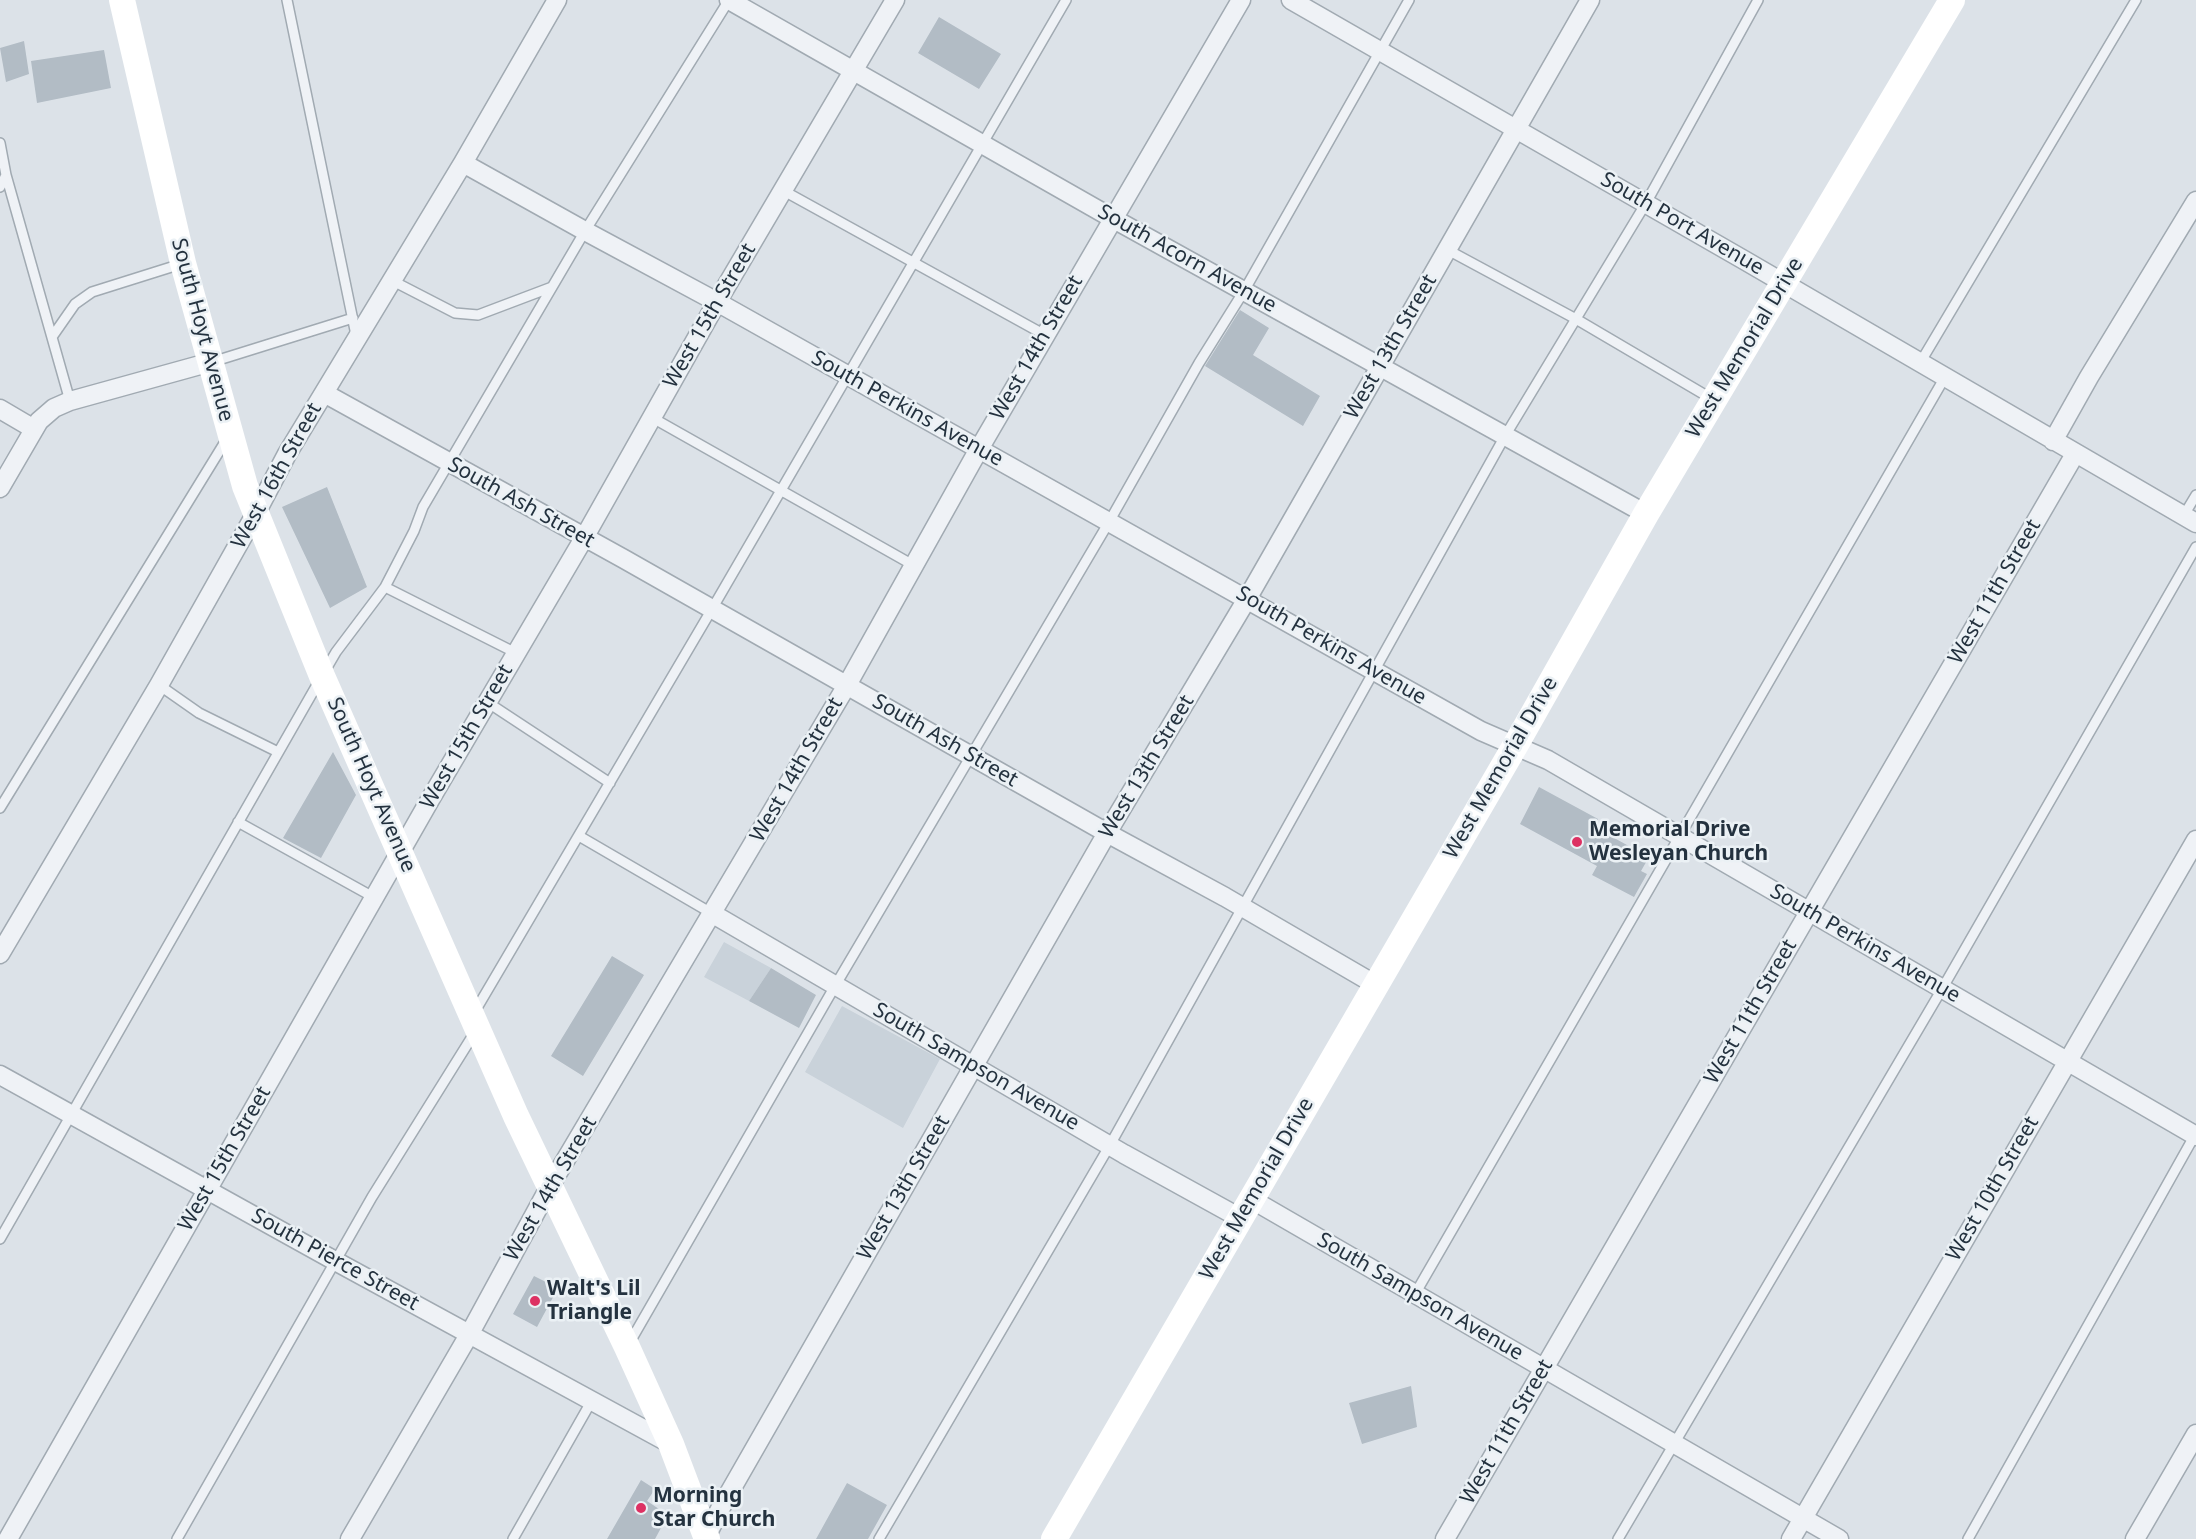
<!DOCTYPE html>
<style>
body{margin:0}
canvas{display:block;background:#dce2e8}
</style>
<canvas width="2196" height="1539"></canvas>
<script>
const g = document.querySelector('canvas').getContext('2d');
g.lineJoin = 'round';
function fill(path, color) { g.fillStyle = color; g.fill(path, 'evenodd'); }
const poly = rows => new Path2D(rows.map(r => 'M' + r).join(''));
function stroke(path, color, width, dash) { g.strokeStyle = color; g.lineWidth = width; g.lineCap = dash ? 'butt' : 'round'; g.setLineDash(dash || []); g.stroke(path); }
function drawText(font, color, halo, rows, align = 'center') {
  g.font = font + ' "Noto Sans",sans-serif'; g.lineWidth = 5; g.setLineDash([]); g.textBaseline = 'middle'; g.strokeStyle = halo; g.fillStyle = color; for (const [text, x, y, turn = 0] of rows) {
    g.save(); g.translate(x, y); g.rotate((+turn || 0) * Math.PI / 180); g.textAlign = isNaN(turn) ? turn : align; if (halo) g.strokeText(text, 0, 0); g.fillText(text, 0, 0); g.restore();
  }
}
fill(poly([
 [724,942,771,968,749,1001,704,977],
 [842,1006,940,1059,903,1128,805,1072]
]), '#c9d2da');
fill(poly([
 [939,17,1001,54,979,89,918,53],
 [24,41,29,74,6,82,0,48],
 [104,50,111,88,37,103,31,61],
 [1240,310,1269,328,1253,355,1320,396,1303,426,1205,366],
 [327,487,367,587,330,608,282,507],
 [333,752,356,795,321,858,283,838],
 [1539,787,1598,819,1594,827,1649,857,1641,871,1647,874,1634,897,1592,875,1597,866,1520,824],
 [612,956,644,975,583,1076,551,1056],
 [771,968,816,995,799,1028,749,1001],
 [534,1276,558,1288,537,1327,513,1314],
 [1411,1386,1417,1427,1362,1444,1349,1403],
 [641,1480,655,1489,647,1501,668,1515,655,1539,607,1539],
 [847,1483,887,1505,868,1539,816,1539]
]), '#b2bcc5');
const lane = poly([
 [287,0,356,335],
 [0,143,6,175,0,187],
 [6,175,70,401],
 [784,191,1045,335],
 [1446,249,1576,319,1712,399],
 [391,280,455,313,478,315,552,287],
 [52,337,75,304,92,292,181,264],
 [212,362,353,318],
 [1920,363,2136,0],
 [651,417,913,565],
 [2184,515,2196,495],
 [385,587,516,653],
 [159,685,199,713,278,752],
 [487,702,610,783],
 [0,808,228,437],
 [238,822,375,898],
 [579,836,713,914],
 [474,1013,712,609,1066,0],
 [0,1239,322,676,336,652,385,587,414,531,423,507,585,231,729,0],
 [1415,1294,1945,377],
 [630,1342,835,986,1109,522,1199,363,1244,291,1409,0],
 [177,1539,372,1197,475,1032],
 [513,1539,591,1402],
 [879,1539,1110,1145,1505,436,1646,203,1758,0],
 [1618,1539,1942,989,2196,547],
 [1968,1539,2196,1133]
]);
const street = poly([
 [729,0,1112,218,1646,514],
 [1291,0,1744,260,2196,523],
 [463,163,585,231,717,302,1481,731,1548,760,2196,1136],
 [324,393,624,559,1107,833,1225,897,1376,985],
 [0,409,34,429],
 [2053,441,2089,377,2196,201],
 [0,488,39,421,54,408,70,401,211,362],
 [713,914,1124,1154,1240,1218],
 [0,954,159,685,256,513,287,454,463,163,557,0],
 [0,1075,337,1262,671,1444],
 [1251,1199,1839,1539],
 [706,1537,720,1509,1107,833,1247,599,1590,0],
 [8,1539,431,798,584,538,717,302,895,0],
 [350,1539,470,1333,550,1186,847,685,979,449,1241,0],
 [1445,1539,2075,454],
 [1791,1539,2196,840],
 [2135,1539,2196,1434]
]);
stroke(lane, '#a1aab2', 12);
stroke(street, '#a1aab2', 21);
stroke(lane, '#eff2f6', 9);
stroke(street, '#eff2f6', 18);
stroke(poly([
 [122,0,183,263,245,486,322,676,516,1116,627,1347,671,1444,707,1539],
 [1054,1539,1515,746,1646,514,1952,0]
]), '#fff', 26);
for (const [x, y, r, color] of [
 [1577,842,6,"#dd3163"],
 [535,1301,6,"#dd3163"],
 [641,1508,6,"#dd3163"]
]) { const dot = new Path2D(); dot.arc(x, y, r, 0, 2 * Math.PI); g.fillStyle = color; g.fill(dot); stroke(dot, '#ebf1f5', 2); }
drawText('21px', '#24323f', '#ebf1f5', [
 ["South Port Avenue",1682,224,30],
 ["South Acorn Avenue",1187,259,29],
 ["West 15th Street",710,316,-60],
 ["South Hoyt Avenue",202,330,75],
 ["West 13th Street",1391,347,-60],
 ["West 14th Street",1037,348,-60],
 ["West Memorial Drive",1745,348,-59],
 ["South Perkins Avenue",907,409,29],
 ["West 16th Street",277,476,-61],
 ["South Ash Street",521,503,29],
 ["West 11th Street",1995,592,-60],
 ["South Perkins Avenue",1331,646,30],
 ["West 15th Street",467,737,-60],
 ["South Ash Street",945,741,30],
 ["West 13th Street",1147,767,-59],
 ["West Memorial Drive",1501,768,-60],
 ["West 14th Street",797,770,-60],
 ["South Hoyt Avenue",371,785,66],
 ["South Perkins Avenue",1865,944,30],
 ["West 11th Street",1751,1012,-60],
 ["South Sampson Avenue",976,1067,30],
 ["West 15th Street",225,1159,-60],
 ["West 13th Street",904,1188,-60],
 ["West 14th Street",551,1189,-60],
 ["West Memorial Drive",1257,1189,-60],
 ["West 10th Street",1993,1189,-60],
 ["South Pierce Street",335,1260,29],
 ["South Sampson Avenue",1420,1297,30],
 ["West 11th Street",1507,1432,-60]
]);
drawText('bold 21px', '#24323f', '#ebf1f5', [
 ["Memorial Drive",1589,830],
 ["Wesleyan Church",1589,854],
 ["Walt's Lil",547,1289],
 ["Triangle",547,1313],
 ["Morning",653,1496],
 ["Star Church",653,1520]
], 'left');
</script>
